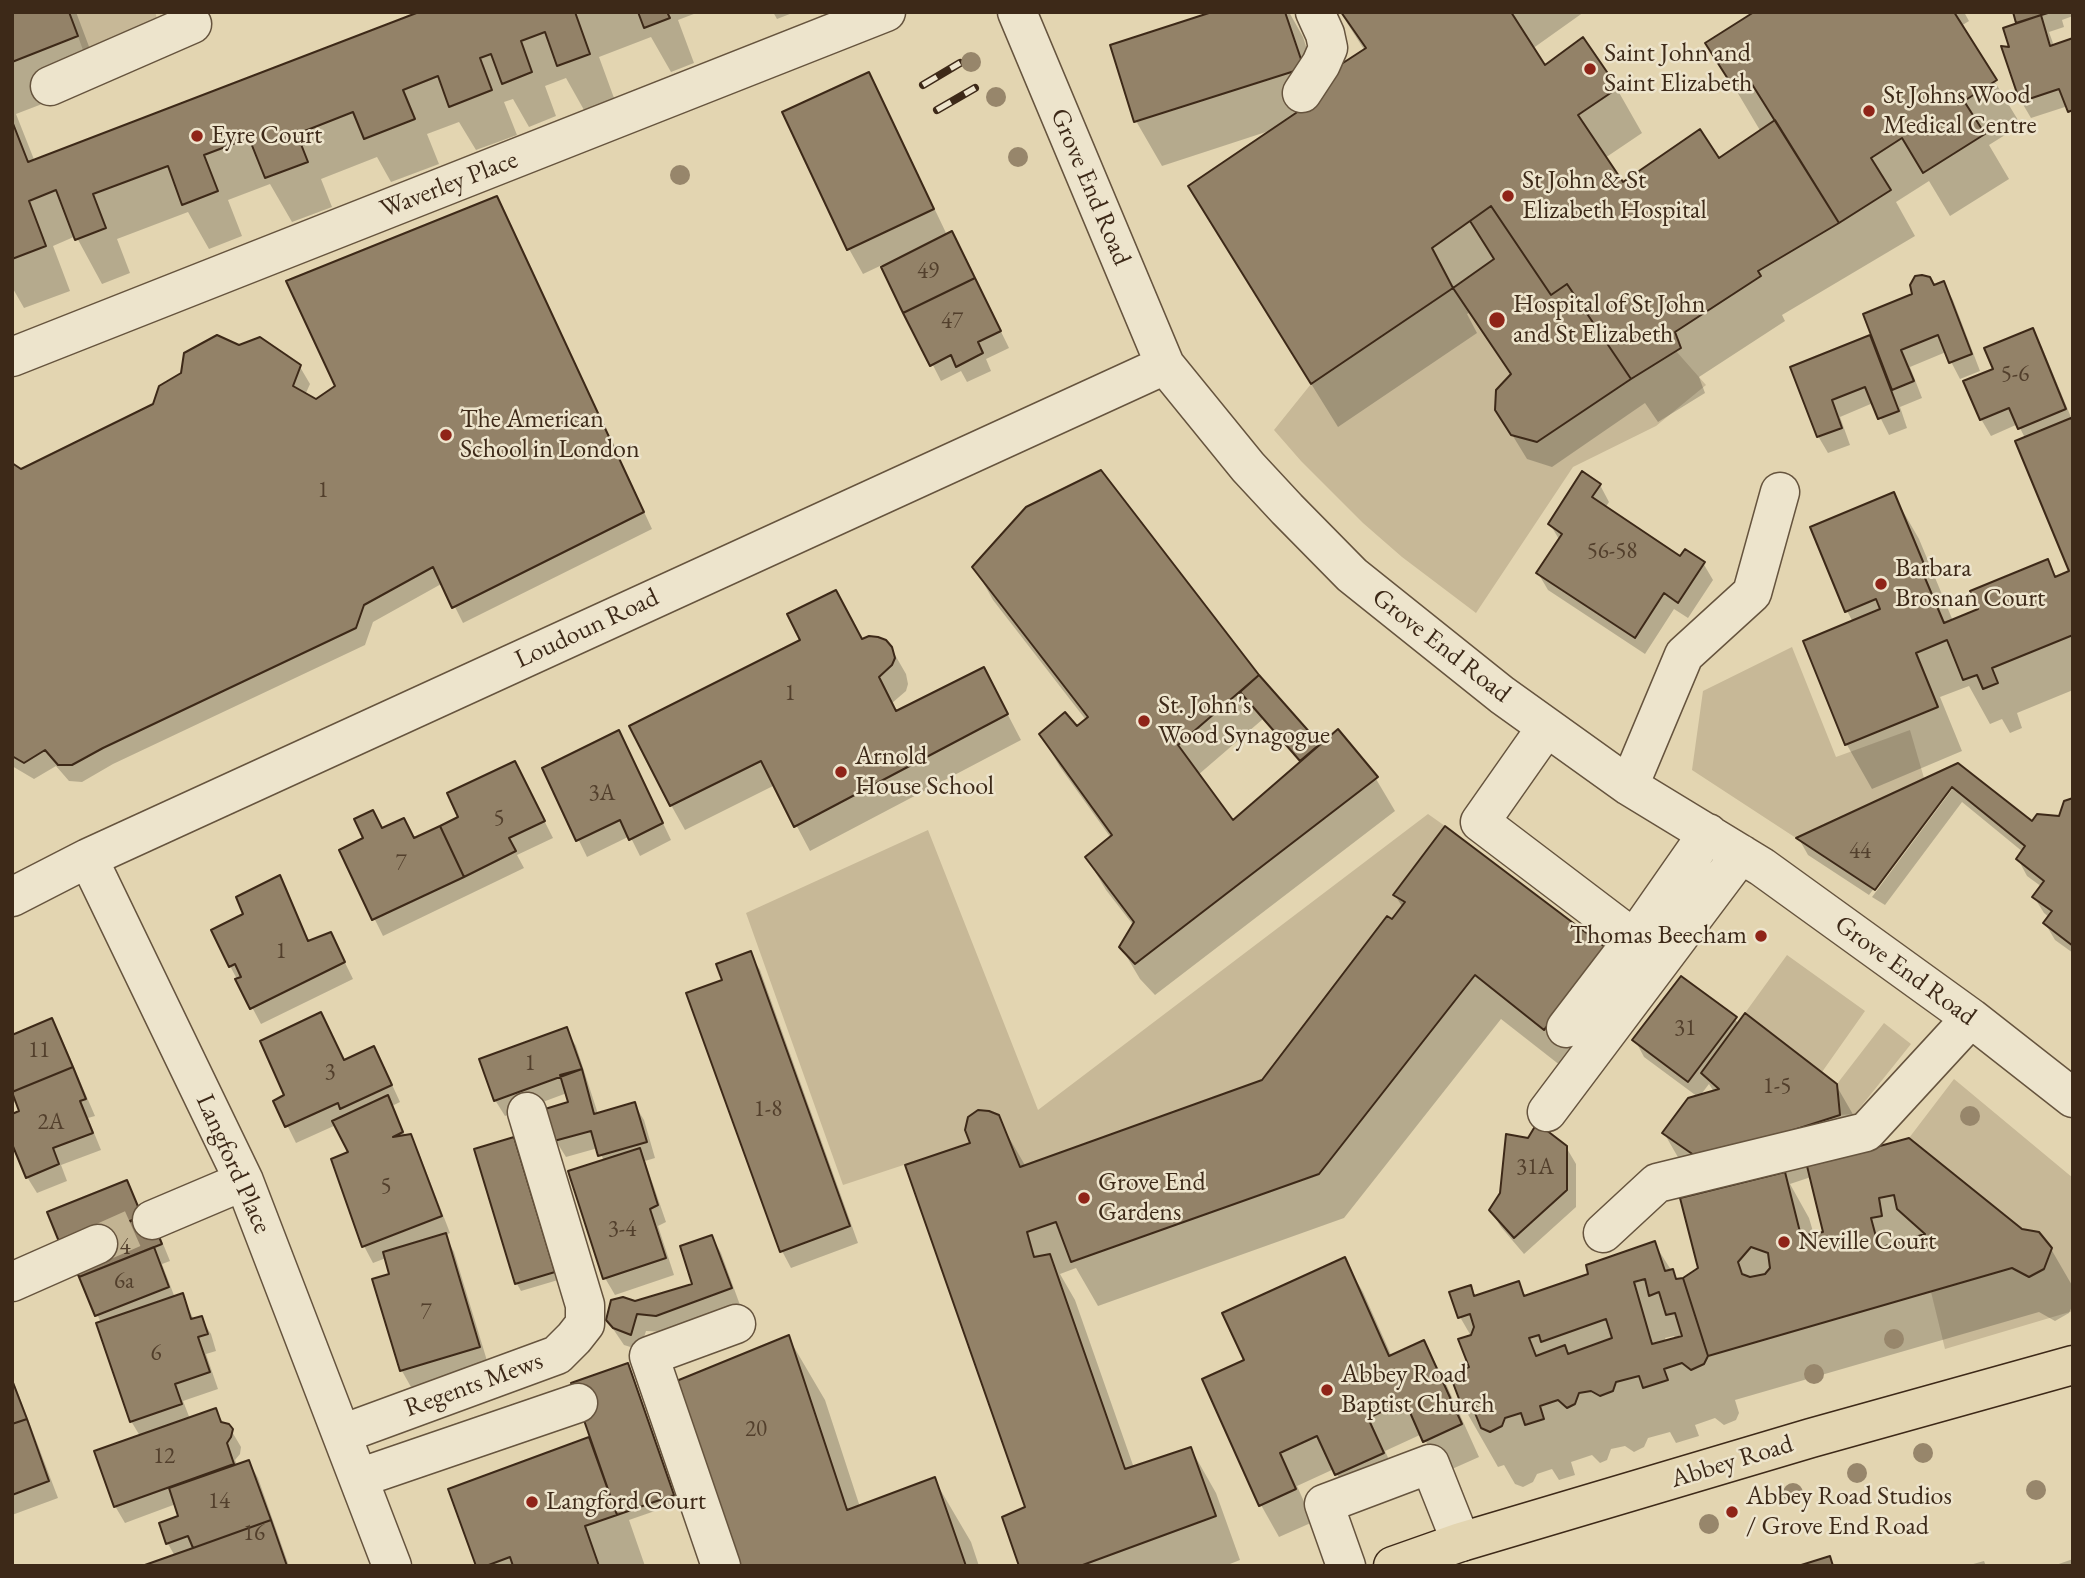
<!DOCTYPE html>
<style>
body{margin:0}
#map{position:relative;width:2085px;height:1578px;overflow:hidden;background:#e3d5b1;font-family:"EB Garamond",serif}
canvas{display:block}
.frame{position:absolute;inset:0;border:14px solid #3d2918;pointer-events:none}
</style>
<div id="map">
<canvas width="2085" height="1578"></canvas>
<div class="frame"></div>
</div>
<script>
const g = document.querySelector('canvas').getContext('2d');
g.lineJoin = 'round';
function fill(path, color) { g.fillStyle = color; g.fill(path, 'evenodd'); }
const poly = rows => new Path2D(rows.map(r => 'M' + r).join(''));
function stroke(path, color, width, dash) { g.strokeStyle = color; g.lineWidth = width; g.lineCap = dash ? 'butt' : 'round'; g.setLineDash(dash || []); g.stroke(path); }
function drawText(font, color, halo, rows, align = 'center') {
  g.font = font + ' "EB Garamond",serif'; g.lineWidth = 5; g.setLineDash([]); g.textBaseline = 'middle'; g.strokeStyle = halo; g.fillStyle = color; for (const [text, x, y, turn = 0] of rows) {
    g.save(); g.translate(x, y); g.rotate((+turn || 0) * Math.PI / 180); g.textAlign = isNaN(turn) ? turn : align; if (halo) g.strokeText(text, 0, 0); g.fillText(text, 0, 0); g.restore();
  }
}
fill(poly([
 [69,12,155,12,158,21,83,50],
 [1453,288,1511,374,1496,390,1495,410,1511,435,1538,442,1631,379,1676,351,1706,385,1656,426,1573,467,1476,613,1402,557,1363,523,1301,461,1274,430,1311,384],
 [1792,647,1836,757,1910,730,1924,778,1796,838,1692,770,1703,691],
 [1428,814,1445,826,1393,894,1405,902,1392,919,1387,917,1262,1080,1020,1167,999,1115,989,1111,978,1110,968,1117,965,1130,970,1143,843,1185,746,913,928,830,1038,1110],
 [1787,955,1865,1011,1822,1072,1745,1013],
 [1884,1023,1911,1044,1855,1114,1840,1115,1837,1084],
 [1954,1079,2073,1178,2073,1311,1945,1349,1931,1292,2012,1268,2029,1277,2044,1269,2052,1248,2039,1232,2022,1229,1909,1138]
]), '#c7b897');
fill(poly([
 [12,12,76,12,102,81,16,114,35,162,423,12,699,12,678,20,694,63,671,72,651,37,599,57,614,98,584,110,566,78,545,86,556,116,529,127,513,99,504,102,517,135,476,150,459,122,427,134,439,164,391,182,377,157,321,179,332,207,292,222,270,184,228,200,242,236,209,249,188,212,117,239,130,273,102,284,76,236,53,246,70,291,24,308,12,287],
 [773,12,795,12,777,19],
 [1218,12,1289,12,1303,37,1322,96,1365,51,1340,12,1584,12,1532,49,1544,68,1582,39,1617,89,1642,133,1605,158,1622,184,1718,161,1761,132,1708,43,1757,12,1964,12,1969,21,1961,26,2021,125,1989,145,2009,179,1950,216,1929,181,1896,202,1915,236,1782,315,1785,321,1699,377,1705,393,1658,422,1645,403,1552,467,1527,459,1497,410,1512,376,1469,313,1467,314,1477,333,1338,427,1216,231,1272,130,1162,166,1136,121,1112,47],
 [2015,12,2073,12,2073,16,2062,20,2064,27,2049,32,2054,46,2073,40,2073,116,2068,106,2031,118,2021,101,2019,24],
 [868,74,882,99,947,235,961,250,1009,348,986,359,991,371,967,382,961,371,941,381,882,265,863,274,849,249,785,113],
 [497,198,506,214,652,529,463,623,443,583,373,622,365,645,113,764,82,782,69,781,56,766,34,779,12,766,12,466,21,471,300,367,310,384,305,395,316,401,337,387],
 [1943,283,1953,300,1980,371,1960,379,1946,352,1910,367,1922,398,1900,407,1907,428,1889,435,1873,403,1840,417,1850,445,1828,453,1818,436,1793,368,1873,336,1934,287],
 [2032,330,2042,347,2073,422,2073,690,2017,713,2022,728,2010,733,2002,719,1990,724,1969,686,1940,697,1962,751,1872,789,1847,745,1805,642,1853,622,1847,611,1893,494,1919,539,1953,621,1980,609,2048,561,2057,578,2071,572,2025,438,2018,424,1991,436,1981,419,1995,370],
 [1101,472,1258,676,1320,748,1338,732,1376,779,1395,811,1155,995,1140,979,1121,947,1134,926,1106,890,1087,858,1111,838,1060,767,1041,735,1076,728,1086,720,993,600,975,568],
 [1263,719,1302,763,1233,822,1198,775],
 [1600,485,1609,502,1605,508,1680,558,1703,563,1713,580,1688,618,1674,609,1645,654,1548,590,1538,573,1560,541,1550,524],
 [862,641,891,648,906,674,908,684,906,691,892,703,897,712,997,694,1021,740,810,851,775,785,685,830,671,805],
 [628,749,671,840,640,856,630,836,587,857,544,769],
 [515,763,553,838,517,855,524,868,383,936,341,851,382,830,414,840,461,817],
 [1958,765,2032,824,2061,818,2073,800,2073,953,2055,940,2045,923,2049,917,2044,913,2034,897,2042,887,2027,876,2018,859,2023,852,1962,802,1885,905,1872,897,1953,788,1948,788,1869,895,1808,855,1799,839],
 [279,877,288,894,309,942,331,934,353,979,261,1024,230,966,245,915],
 [1395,895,1608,951,1570,1073,1501,1019,1344,1218,1098,1306,1076,1268,1060,1274,1075,1300,1134,1468,1191,1449,1216,1493,1240,1560,1225,1566,1021,1566,1027,1507,972,1144,997,1117,1026,1167,1263,1081,1403,908],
 [750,954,760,970,858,1243,791,1268,782,1251,724,981],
 [321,1014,345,1062,373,1049,383,1065,400,1102,392,1106,406,1137,410,1136,419,1153,450,1233,445,1235,454,1252,488,1364,411,1387,402,1371,374,1280,391,1275,386,1258,373,1263,364,1246,333,1160,350,1152,336,1125,296,1143,275,1101,287,1096],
 [1735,1019,1739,1025,1836,1085,1862,1130,1864,1152,2021,1230,2051,1249,2073,1287,2073,1304,2069,1313,2055,1321,2039,1312,1735,1400,1739,1413,1736,1420,1724,1425,1715,1418,1695,1425,1699,1436,1676,1443,1670,1432,1648,1438,1644,1447,1634,1452,1625,1446,1611,1449,1607,1460,1600,1463,1592,1455,1571,1462,1575,1475,1559,1480,1552,1469,1537,1474,1533,1482,1523,1487,1515,1484,1504,1465,1498,1467,1466,1411,1471,1368,1471,1336,1460,1317,1470,1287,1476,1298,1518,1283,1526,1297,1591,1275,1654,1243,1678,1281,1684,1279,1700,1269,1711,1192,1690,1178,1664,1133,1698,1097,1644,1057,1635,1040],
 [1709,1084,1714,1092,1699,1097],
 [1811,1177,1825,1233,1814,1235,1809,1218,1790,1184],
 [1674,1336,1676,1339,1666,1342,1665,1338],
 [52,1020,61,1037,95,1116,88,1118,101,1150,61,1165,67,1181,37,1193,27,1177,21,1112,17,1102,12,1103,12,1037],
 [566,1030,576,1046,598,1114,634,1104,644,1120,655,1158,645,1161,666,1222,658,1226,674,1275,615,1295,605,1278,570,1172,604,1161,598,1148,566,1157,556,1141,547,1110,570,1104,567,1093,505,1116,495,1100],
 [513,1139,517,1147,558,1280,521,1291,517,1284,476,1150],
 [1566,1147,1576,1164,1576,1207,1524,1254,1501,1227,1491,1210],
 [127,1182,144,1218,159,1234,170,1261,162,1264,175,1298,182,1295,194,1320,201,1318,211,1334,216,1351,206,1354,218,1389,183,1401,190,1419,215,1410,224,1424,231,1430,241,1447,240,1454,235,1460,237,1465,249,1462,258,1478,289,1566,147,1566,175,1556,168,1544,161,1524,180,1517,176,1504,125,1523,115,1506,140,1436,131,1421,101,1323,75,1264],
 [712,1237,721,1253,740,1305,666,1332,646,1331,640,1350,624,1345,607,1320,694,1285],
 [1344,1260,1363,1292,1392,1357,1423,1342,1442,1375,1479,1457,1443,1473,1422,1434,1385,1451,1401,1486,1355,1506,1334,1469,1297,1486,1313,1522,1279,1537,1261,1505,1204,1380,1246,1361],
 [788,1337,825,1400,860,1507,934,1479,971,1542,979,1566,742,1566],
 [628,1365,632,1372,678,1503,629,1520,645,1566,478,1566,589,1440,593,1447,594,1446],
 [12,1377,58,1498,12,1515],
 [2073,1559,2073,1566,2053,1566],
 [1984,1561,1986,1566,1966,1566]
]), '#0003');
const building = poly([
 [12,12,69,12,78,36,12,62,12,12],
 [419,12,575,12,590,54,557,66,545,32,521,41,532,72,502,84,491,54,480,58,492,90,449,107,438,76,403,90,415,119,364,139,353,112,297,134,308,162,265,178,249,138,204,155,218,191,182,205,168,166,93,194,106,228,75,240,56,190,29,201,46,246,12,259,12,121,28,162,419,12],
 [638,12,667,12,670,18,644,28,638,12],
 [1212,12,1285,12,1304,68,1134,122,1110,45,1212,12],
 [1341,12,1511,12,1545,65,1583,37,1618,88,1578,115,1623,182,1700,129,1719,158,1775,120,1839,223,1758,271,1761,276,1675,332,1681,348,1631,379,1567,284,1551,295,1491,206,1432,248,1453,288,1311,384,1188,186,1321,96,1326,74,1366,48,1341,12],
 [1754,12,1954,12,1997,80,1964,101,1985,134,1923,173,1902,138,1871,158,1891,190,1839,223,1750,81,1735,90,1705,43,1754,12],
 [2013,12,2051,12,2016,23,2013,12],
 [2041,15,2050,46,2073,38,2073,110,2068,112,2059,89,2020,102,2001,46,2009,47,2003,28,2041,15],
 [869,72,934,209,847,250,782,112,869,72],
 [497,196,644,512,452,608,433,567,364,605,356,628,103,748,72,765,58,765,45,750,24,763,12,756,12,463,21,469,153,404,159,386,181,373,184,353,217,335,239,345,260,337,301,365,293,386,316,399,335,386,286,281,497,196],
 [1491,206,1551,295,1567,284,1631,379,1537,442,1511,435,1495,410,1496,390,1511,374,1453,288,1494,259,1470,221,1491,206],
 [952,231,975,278,903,313,881,267,952,231],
 [1922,275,1930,277,1934,285,1944,281,1972,354,1949,363,1938,335,1901,350,1914,381,1892,390,1863,314,1912,294,1910,285,1915,276,1922,275],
 [975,278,1001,331,978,342,983,353,956,367,951,355,930,366,903,313,975,278],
 [2033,328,2066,409,2018,429,2009,408,1980,420,1963,381,1993,369,1984,348,2033,328],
 [1870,335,1899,411,1878,419,1865,387,1832,400,1842,428,1817,437,1790,367,1870,335],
 [2071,418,2073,422,2073,635,1992,668,1998,683,1983,689,1977,675,1963,680,1947,640,1916,653,1938,707,1845,745,1803,641,1880,609,1876,599,1845,612,1810,527,1894,492,1929,576,1925,578,1944,623,1978,609,1970,591,2048,559,2055,577,2069,571,2015,441,2071,418],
 [1101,470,1259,675,1178,745,1233,820,1338,729,1378,777,1135,964,1119,947,1134,922,1085,857,1112,835,1039,734,1065,712,1077,726,1088,717,972,567,1026,507,1101,470],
 [1582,471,1601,484,1592,497,1680,556,1685,549,1705,562,1678,603,1664,593,1635,638,1536,573,1562,534,1548,524,1582,471],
 [836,590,862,639,869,636,878,637,886,640,892,647,895,658,892,665,879,677,896,711,984,667,1008,714,794,827,761,761,670,806,629,726,800,640,787,614,836,590],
 [1259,675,1320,744,1300,761,1240,692,1259,675],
 [619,730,663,823,629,840,620,820,576,841,542,768,619,730],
 [515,761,545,821,509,838,516,851,464,877,440,826,458,817,447,793,515,761],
 [1958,763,2032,821,2037,814,2059,816,2064,801,2073,798,2073,946,2043,923,2052,911,2032,897,2044,881,2016,859,2025,846,1952,787,1875,890,1796,838,1958,763],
 [373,810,382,828,404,818,414,838,440,826,464,877,372,920,339,850,363,838,354,819,373,810],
 [1445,826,1609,950,1544,1030,1475,975,1319,1174,1071,1262,1056,1222,1027,1232,1034,1257,1050,1254,1125,1469,1191,1447,1216,1516,1080,1566,1019,1566,1002,1517,1025,1507,905,1165,970,1143,965,1130,968,1117,978,1110,989,1111,999,1115,1020,1167,1262,1080,1387,916,1392,919,1405,902,1393,895,1445,826],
 [280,875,308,941,331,932,345,962,250,1009,235,979,241,977,235,964,229,967,211,930,243,914,236,897,280,875],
 [751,951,850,1226,780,1252,686,993,722,980,716,964,751,951],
 [1681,976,1737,1017,1688,1082,1632,1040,1681,976],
 [321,1012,344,1060,374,1046,392,1085,340,1109,338,1103,285,1127,273,1101,284,1095,260,1041,321,1012],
 [1745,1013,1837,1084,1840,1115,1701,1160,1662,1133,1688,1098,1719,1089,1701,1073,1745,1013],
 [52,1018,73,1067,12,1092,12,1035,52,1018],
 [567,1027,582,1069,494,1101,479,1059,567,1027],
 [73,1067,86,1099,80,1101,93,1133,53,1148,59,1164,26,1178,12,1144,12,1114,19,1111,12,1092,73,1067],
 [582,1069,594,1114,635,1102,647,1142,598,1156,591,1131,554,1141,545,1109,568,1102,560,1075,582,1069],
 [388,1095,403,1132,393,1137,411,1134,442,1216,362,1247,331,1159,348,1152,332,1121,388,1095],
 [1537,1123,1567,1146,1567,1190,1514,1238,1489,1210,1500,1193,1506,1134,1528,1138,1537,1123],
 [514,1137,555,1272,515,1284,474,1149,514,1137],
 [1909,1138,2022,1229,2039,1232,2052,1248,2044,1269,2029,1277,2012,1268,1708,1356,1683,1278,1698,1268,1680,1198,1785,1172,1801,1236,1823,1232,1807,1166,1909,1138],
 [1894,1195,1897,1209,1925,1234,1879,1248,1871,1218,1882,1216,1879,1198,1894,1195],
 [1751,1247,1768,1253,1770,1268,1765,1274,1750,1277,1742,1274,1738,1262,1751,1247],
 [640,1148,658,1205,650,1209,666,1258,603,1279,568,1171,640,1148],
 [127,1180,142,1216,62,1249,47,1212,127,1180],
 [150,1215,162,1244,79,1277,73,1264,95,1237,142,1216,150,1215],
 [446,1233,480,1347,400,1371,372,1279,389,1274,383,1252,446,1233],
 [712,1235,732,1288,656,1316,637,1314,631,1335,613,1328,606,1320,611,1300,623,1297,635,1301,692,1284,680,1246,712,1235],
 [1655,1241,1665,1271,1673,1269,1676,1279,1683,1278,1708,1356,1704,1364,1691,1370,1682,1363,1664,1369,1668,1380,1643,1388,1639,1376,1616,1382,1613,1391,1600,1396,1591,1391,1579,1393,1575,1404,1567,1408,1558,1400,1540,1406,1544,1419,1525,1425,1521,1413,1505,1418,1502,1426,1490,1432,1481,1428,1473,1408,1464,1412,1450,1375,1469,1367,1458,1339,1471,1335,1474,1327,1470,1314,1458,1318,1449,1292,1471,1285,1474,1296,1519,1281,1524,1296,1588,1274,1586,1265,1655,1241],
 [1645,1279,1649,1296,1659,1292,1666,1315,1675,1313,1682,1336,1652,1344,1634,1282,1645,1279],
 [1606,1319,1612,1338,1568,1354,1565,1345,1536,1356,1529,1338,1539,1335,1541,1342,1606,1319],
 [154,1247,169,1287,95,1316,79,1277,154,1247],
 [1345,1257,1389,1356,1424,1340,1462,1424,1423,1442,1405,1401,1368,1418,1384,1453,1335,1475,1317,1436,1280,1453,1296,1489,1259,1506,1202,1379,1244,1360,1222,1313,1345,1257],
 [183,1293,191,1319,202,1316,208,1334,198,1337,210,1372,175,1384,182,1404,130,1422,96,1323,183,1293],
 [789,1335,847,1510,935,1477,966,1566,740,1566,674,1382,789,1335],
 [628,1363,674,1495,617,1515,571,1383,628,1363],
 [12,1380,27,1419,12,1424,12,1380],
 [216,1408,221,1422,229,1424,233,1429,231,1437,227,1443,234,1464,114,1507,94,1451,216,1408],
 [27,1419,49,1481,12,1495,12,1424,27,1419],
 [589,1437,617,1515,585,1526,599,1566,513,1566,510,1557,486,1566,476,1566,448,1489,589,1437],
 [249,1460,271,1520,193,1548,188,1536,166,1544,159,1523,178,1516,169,1488,249,1460],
 [271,1520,287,1566,142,1566,193,1548,271,1520],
 [1830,1556,1833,1566,1798,1566,1830,1556]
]);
fill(building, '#938268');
stroke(building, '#3d2918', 2);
stroke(poly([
 [98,1244,152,1220]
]), '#c2b392', 38, [38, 19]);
const minor = poly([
 [1017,12,1165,365,1248,467,1287,509,1352,575,1502,695,1629,786,1762,867,1971,1018,2073,1098],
 [50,86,192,24],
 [1302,93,1321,64,1328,48,1325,34,1315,12],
 [12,357,886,12],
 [1546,728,1480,822,1634,939],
 [1629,786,1684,655,1752,593,1780,492],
 [88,858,244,1181,392,1566],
 [12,897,88,858,1165,365],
 [1566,1028,1634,939,1708,833],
 [1547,1112,1741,854],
 [152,1220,244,1181],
 [1603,1233,1657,1183,1866,1132,1971,1018],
 [12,1282,98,1244],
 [342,1434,557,1355,574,1338,585,1324,585,1305,527,1112],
 [359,1478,578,1403],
 [721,1566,649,1356,736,1324],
 [1346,1566,1324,1504,1430,1464,1461,1542]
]);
const major = poly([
 [1393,1566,1461,1542,1811,1438,2073,1365]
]);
stroke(minor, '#66543e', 41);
stroke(major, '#3d2918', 41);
stroke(minor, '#ede4cc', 38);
stroke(major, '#e3d5b1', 38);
const rail = poly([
 [923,85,960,63],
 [937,110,975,88]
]);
stroke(rail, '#3d2918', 8);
stroke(rail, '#ede4cc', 5, [16]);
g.fillStyle = '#97866b';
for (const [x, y] of [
 [971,62],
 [996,97],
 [1018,157],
 [680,175],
 [1970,1116],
 [1894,1339],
 [1814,1374],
 [1923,1453],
 [1857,1473],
 [2036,1490],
 [1793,1493],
 [1709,1524]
]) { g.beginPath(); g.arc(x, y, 10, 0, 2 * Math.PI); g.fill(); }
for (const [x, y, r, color] of [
 [1590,69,7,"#8f2418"],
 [1869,111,7,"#8f2418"],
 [197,136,7,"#8f2418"],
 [1508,196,7,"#8f2418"],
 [1497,320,9,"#8f2418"],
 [446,435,7,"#8f2418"],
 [1881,584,7,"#8f2418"],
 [1144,721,7,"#8f2418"],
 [841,772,7,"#8f2418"],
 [1761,936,7,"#8f2418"],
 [1084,1198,7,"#8f2418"],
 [1784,1242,7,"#8f2418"],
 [1327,1390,7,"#8f2418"],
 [532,1502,7,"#8f2418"],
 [1732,1512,7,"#8f2418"]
]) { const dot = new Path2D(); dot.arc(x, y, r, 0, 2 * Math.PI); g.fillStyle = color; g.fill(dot); stroke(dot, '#ede4cc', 2.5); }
drawText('23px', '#523f2c', null, [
 ["49",928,272],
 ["47",952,322],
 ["5-6",2015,375],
 ["1",323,491],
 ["56-58",1612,552],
 ["1",790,694],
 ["3A",602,794],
 ["5",499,819],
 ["44",1860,852],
 ["7",401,864],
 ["1",281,952],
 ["31",1685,1029],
 ["11",39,1051],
 ["1",530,1064],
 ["3",330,1073],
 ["1-5",1777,1087],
 ["1-8",768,1110],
 ["2A",51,1123],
 ["31A",1535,1168],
 ["5",386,1187],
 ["3-4",622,1230],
 ["4",125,1248],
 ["6a",124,1282],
 ["7",426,1313],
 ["6",156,1354],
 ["20",756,1430],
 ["12",164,1457],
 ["14",219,1502],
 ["16",254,1534]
]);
drawText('26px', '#3d2918', '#ede4cc', [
 ["Saint John and",1604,54],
 ["Saint Elizabeth",1604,84],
 ["St Johns Wood",1883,96],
 ["Medical Centre",1883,126],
 ["Eyre Court",211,136],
 ["St John & St",1522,181],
 ["Elizabeth Hospital",1522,211],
 ["Hospital of St John",1513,305],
 ["and St Elizabeth",1513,335],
 ["The American",460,420],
 ["School in London",460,450],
 ["Barbara",1895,569],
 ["Brosnan Court",1895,599],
 ["St. John's",1158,706],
 ["Wood Synagogue",1158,736],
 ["Arnold",855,757],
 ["House School",855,787],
 ["Thomas Beecham",1747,936,"right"],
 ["Grove End",1098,1183],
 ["Gardens",1098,1213],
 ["Neville Court",1798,1242],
 ["Abbey Road",1341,1375],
 ["Baptist Church",1341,1405],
 ["Abbey Road Studios",1746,1497],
 ["/ Grove End Road",1746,1527],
 ["Langford Court",546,1502]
], 'left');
drawText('26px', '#3d2918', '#ede4cc', [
 ["Waverley Place",449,185,-21],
 ["Grove End Road",1090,187,67],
 ["Loudoun Road",587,629,-25],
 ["Grove End Road",1441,646,38],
 ["Grove End Road",1905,971,36],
 ["Langford Place",233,1164,66],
 ["Regents Mews",474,1385,-20],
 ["Abbey Road",1732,1462,-17]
]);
</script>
